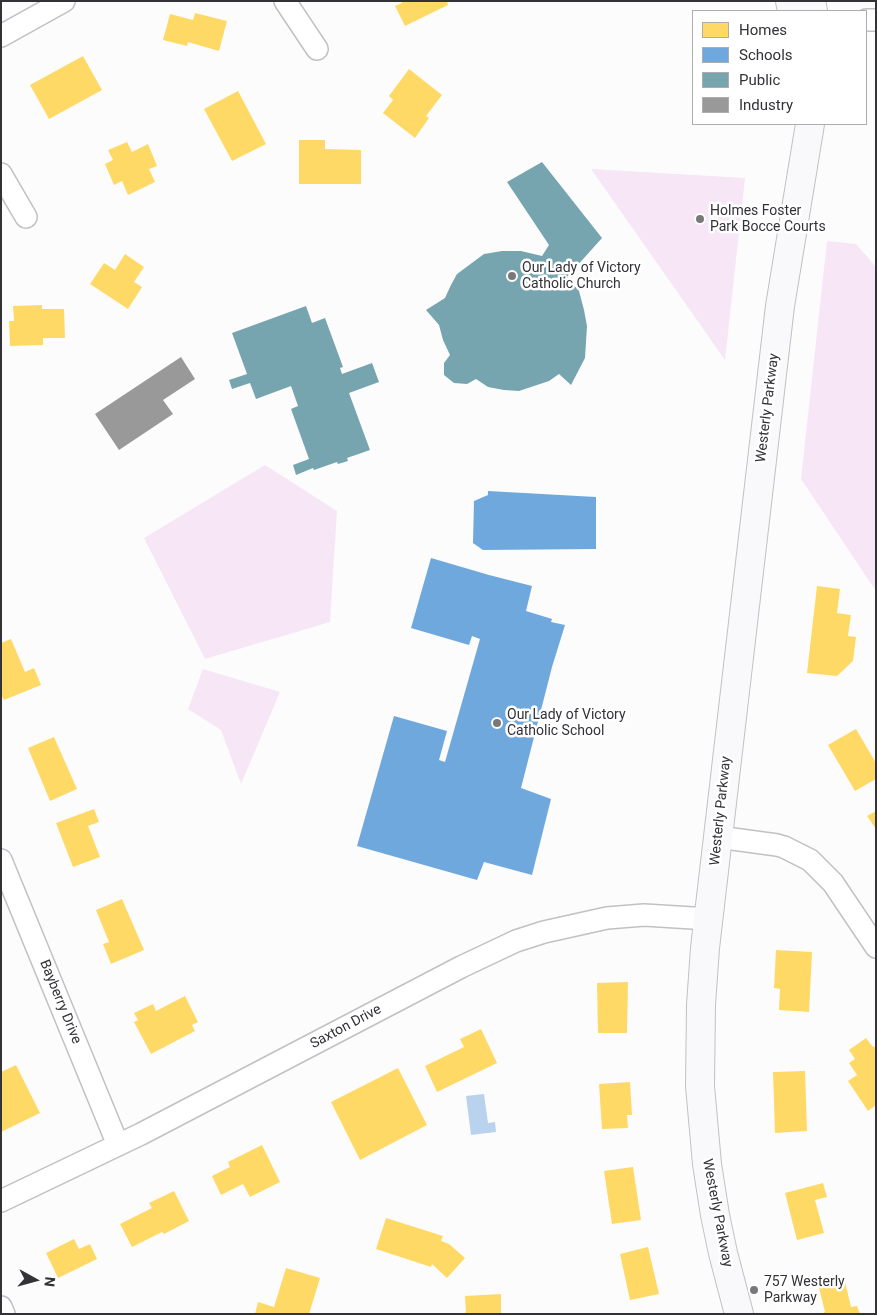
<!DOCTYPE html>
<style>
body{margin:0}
#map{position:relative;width:877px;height:1315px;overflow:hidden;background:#fcfcfd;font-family:Roboto,sans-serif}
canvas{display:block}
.frame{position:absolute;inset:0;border:2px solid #323237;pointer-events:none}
.legend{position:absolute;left:692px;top:10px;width:175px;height:115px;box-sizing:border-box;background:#fff;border:1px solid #adadaf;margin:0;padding:6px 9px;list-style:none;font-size:15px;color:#323237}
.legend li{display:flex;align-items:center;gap:10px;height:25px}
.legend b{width:25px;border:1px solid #adadaf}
.north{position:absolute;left:10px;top:1255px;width:50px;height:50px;-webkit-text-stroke:4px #fff;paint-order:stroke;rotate:97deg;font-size:14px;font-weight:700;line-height:20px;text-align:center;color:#323237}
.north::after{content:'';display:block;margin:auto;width:18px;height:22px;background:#323237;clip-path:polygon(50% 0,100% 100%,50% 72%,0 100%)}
</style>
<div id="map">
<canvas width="877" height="1315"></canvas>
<div class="frame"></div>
<ul class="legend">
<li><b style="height:14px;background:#ffd966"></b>Homes</li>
<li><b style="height:14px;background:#6fa8dc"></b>Schools</li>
<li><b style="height:14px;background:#76a5af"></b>Public</li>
<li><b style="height:14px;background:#999"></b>Industry</li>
</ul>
<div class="north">N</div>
</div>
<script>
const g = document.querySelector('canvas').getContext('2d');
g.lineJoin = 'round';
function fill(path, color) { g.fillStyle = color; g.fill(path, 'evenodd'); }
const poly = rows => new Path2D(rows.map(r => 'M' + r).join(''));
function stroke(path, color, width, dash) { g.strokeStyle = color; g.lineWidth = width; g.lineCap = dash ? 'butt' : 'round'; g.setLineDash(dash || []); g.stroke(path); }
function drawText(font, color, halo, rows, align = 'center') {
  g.font = font + ' Roboto,sans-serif'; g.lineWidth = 5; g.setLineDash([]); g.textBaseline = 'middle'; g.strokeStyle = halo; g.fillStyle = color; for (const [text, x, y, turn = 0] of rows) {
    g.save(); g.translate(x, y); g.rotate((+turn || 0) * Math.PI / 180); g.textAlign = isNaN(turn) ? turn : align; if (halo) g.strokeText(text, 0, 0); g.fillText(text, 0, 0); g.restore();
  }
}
fill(poly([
 [591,169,745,178,725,360],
 [827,241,856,244,876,267,876,591,801,479],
 [265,465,337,511,330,622,205,659,144,538],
 [203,669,280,692,241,784,221,730,188,709]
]), '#f6e6f6');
fill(poly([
 [484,1094,488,1123,495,1122,496,1132,471,1135,466,1096]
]), '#b9d3ee');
fill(poly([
 [402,1,447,1,448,5,405,26,395,6,402,3],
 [195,13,227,21,219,51,188,42,187,46,163,40,170,14,193,20],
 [83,56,102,90,49,119,30,85],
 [409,69,442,95,426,116,429,118,415,138,383,113,393,100,389,96],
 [238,91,266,144,232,161,204,109],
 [299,140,325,140,325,149,361,150,361,184,299,184],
 [127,142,132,152,148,144,157,166,149,169,155,182,128,195,122,181,114,185,105,164,113,160,108,150],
 [125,254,144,267,134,282,142,287,128,309,90,284,104,263,115,270],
 [42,305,42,309,64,309,65,338,43,338,43,345,10,346,9,321,14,321,13,306],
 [817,586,840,589,837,613,851,615,848,636,856,637,853,661,837,676,807,673],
 [11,639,25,672,34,668,41,685,4,700,1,695,1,643],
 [856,729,876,763,876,779,855,791,828,745],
 [54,737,77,789,50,801,28,748],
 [94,809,99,822,88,826,100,857,73,867,56,823],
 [876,811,876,829,867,816],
 [122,899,144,950,111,964,103,944,109,942,96,910],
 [776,950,812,952,809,1012,779,1010,780,989,774,988],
 [628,982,627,1033,598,1033,597,983],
 [185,996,198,1022,192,1025,195,1031,151,1054,134,1022,138,1020,134,1013,153,1004,156,1011],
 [481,1029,497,1063,437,1092,425,1066,464,1047,460,1039],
 [866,1038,873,1047,874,1046,876,1049,876,1105,868,1111,848,1081,857,1075,849,1063,855,1059,849,1050],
 [16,1065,40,1113,1,1132,1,1072],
 [398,1068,427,1125,360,1160,331,1102],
 [805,1071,807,1131,775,1133,773,1072],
 [630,1082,632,1115,627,1115,628,1128,602,1129,599,1084],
 [262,1145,280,1182,250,1197,243,1184,221,1195,212,1176,230,1167,228,1162],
 [633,1167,641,1220,612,1224,604,1171],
 [823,1183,827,1197,815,1200,824,1233,797,1240,785,1193],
 [174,1191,189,1221,164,1234,162,1232,132,1247,120,1224,152,1208,149,1203],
 [386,1218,443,1236,441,1241,449,1244,465,1258,447,1278,432,1264,431,1267,376,1249],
 [74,1239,79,1249,90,1244,97,1259,58,1278,46,1253],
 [648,1247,659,1294,630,1300,620,1254],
 [286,1268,320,1278,309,1314,255,1314,258,1302,274,1307],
 [845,1282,851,1307,857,1306,860,1314,821,1314,825,1312,819,1288],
 [501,1294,501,1314,466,1314,465,1296]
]), '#ffd966');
fill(poly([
 [488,491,596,497,596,549,483,550,473,543,474,501,488,495],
 [431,558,489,575,532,586,526,611,552,619,551,622,565,625,552,667,521,788,551,799,532,875,484,862,477,880,357,846,394,716,447,731,439,760,445,762,480,639,472,636,469,645,411,628]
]), '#6fa8dc');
fill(poly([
 [542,162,602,238,567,277,579,291,584,310,587,326,585,358,571,385,559,374,549,381,519,391,504,390,488,387,476,379,467,384,454,383,444,375,444,363,450,355,443,340,439,325,426,310,445,298,451,285,457,274,484,254,502,251,521,251,542,256,549,245,507,182],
 [306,306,312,323,325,318,343,367,340,368,342,374,372,363,379,382,349,393,370,450,347,458,348,461,338,464,337,462,314,470,313,468,296,475,293,465,309,459,291,409,298,406,291,386,256,399,250,383,232,389,229,380,247,374,232,333]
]), '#76a5af');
fill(poly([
 [181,357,195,379,163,400,173,414,119,450,95,414]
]), '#999');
const street = poly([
 [285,1,317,49],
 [866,20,876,20],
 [1,36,64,1],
 [1,174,26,217],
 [718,837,777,845,784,847,810,860,833,883,876,947],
 [1,860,118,1145],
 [1,1201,141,1134,461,967,516,941,544,932,607,918,644,915,709,919],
 [1,1307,4,1314]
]);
const secondary = poly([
 [790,1,792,11],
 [811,1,813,11],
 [739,1314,723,1253,715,1215,707,1164,700,1086,701,1005,705,948,718,837,780,306,810,124]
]);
stroke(street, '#c1c1c3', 24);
stroke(secondary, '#c1c1c3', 30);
stroke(street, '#fff', 21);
stroke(secondary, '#f9f9fc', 28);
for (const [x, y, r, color] of [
 [700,219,5,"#79797c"],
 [512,276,5,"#79797c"],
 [497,723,5,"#79797c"],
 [754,1290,5,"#79797c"]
]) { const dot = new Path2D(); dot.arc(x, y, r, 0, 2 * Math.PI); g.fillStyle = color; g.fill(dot); stroke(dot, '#fff', 2); }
drawText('14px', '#323237', '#fff', [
 ["Holmes Foster",710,211],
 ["Park Bocce Courts",710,227],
 ["Our Lady of Victory",522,268],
 ["Catholic Church",522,284],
 ["Our Lady of Victory",507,715],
 ["Catholic School",507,731],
 ["757 Westerly",764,1282],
 ["Parkway",764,1298]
], 'left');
drawText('14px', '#323237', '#fff', [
 ["Westerly Parkway",768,408,-83],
 ["Westerly Parkway",721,811,-84],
 ["Bayberry Drive",60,1002,68],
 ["Saxton Drive",346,1027,-28],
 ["Westerly Parkway",717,1213,79]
]);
</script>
